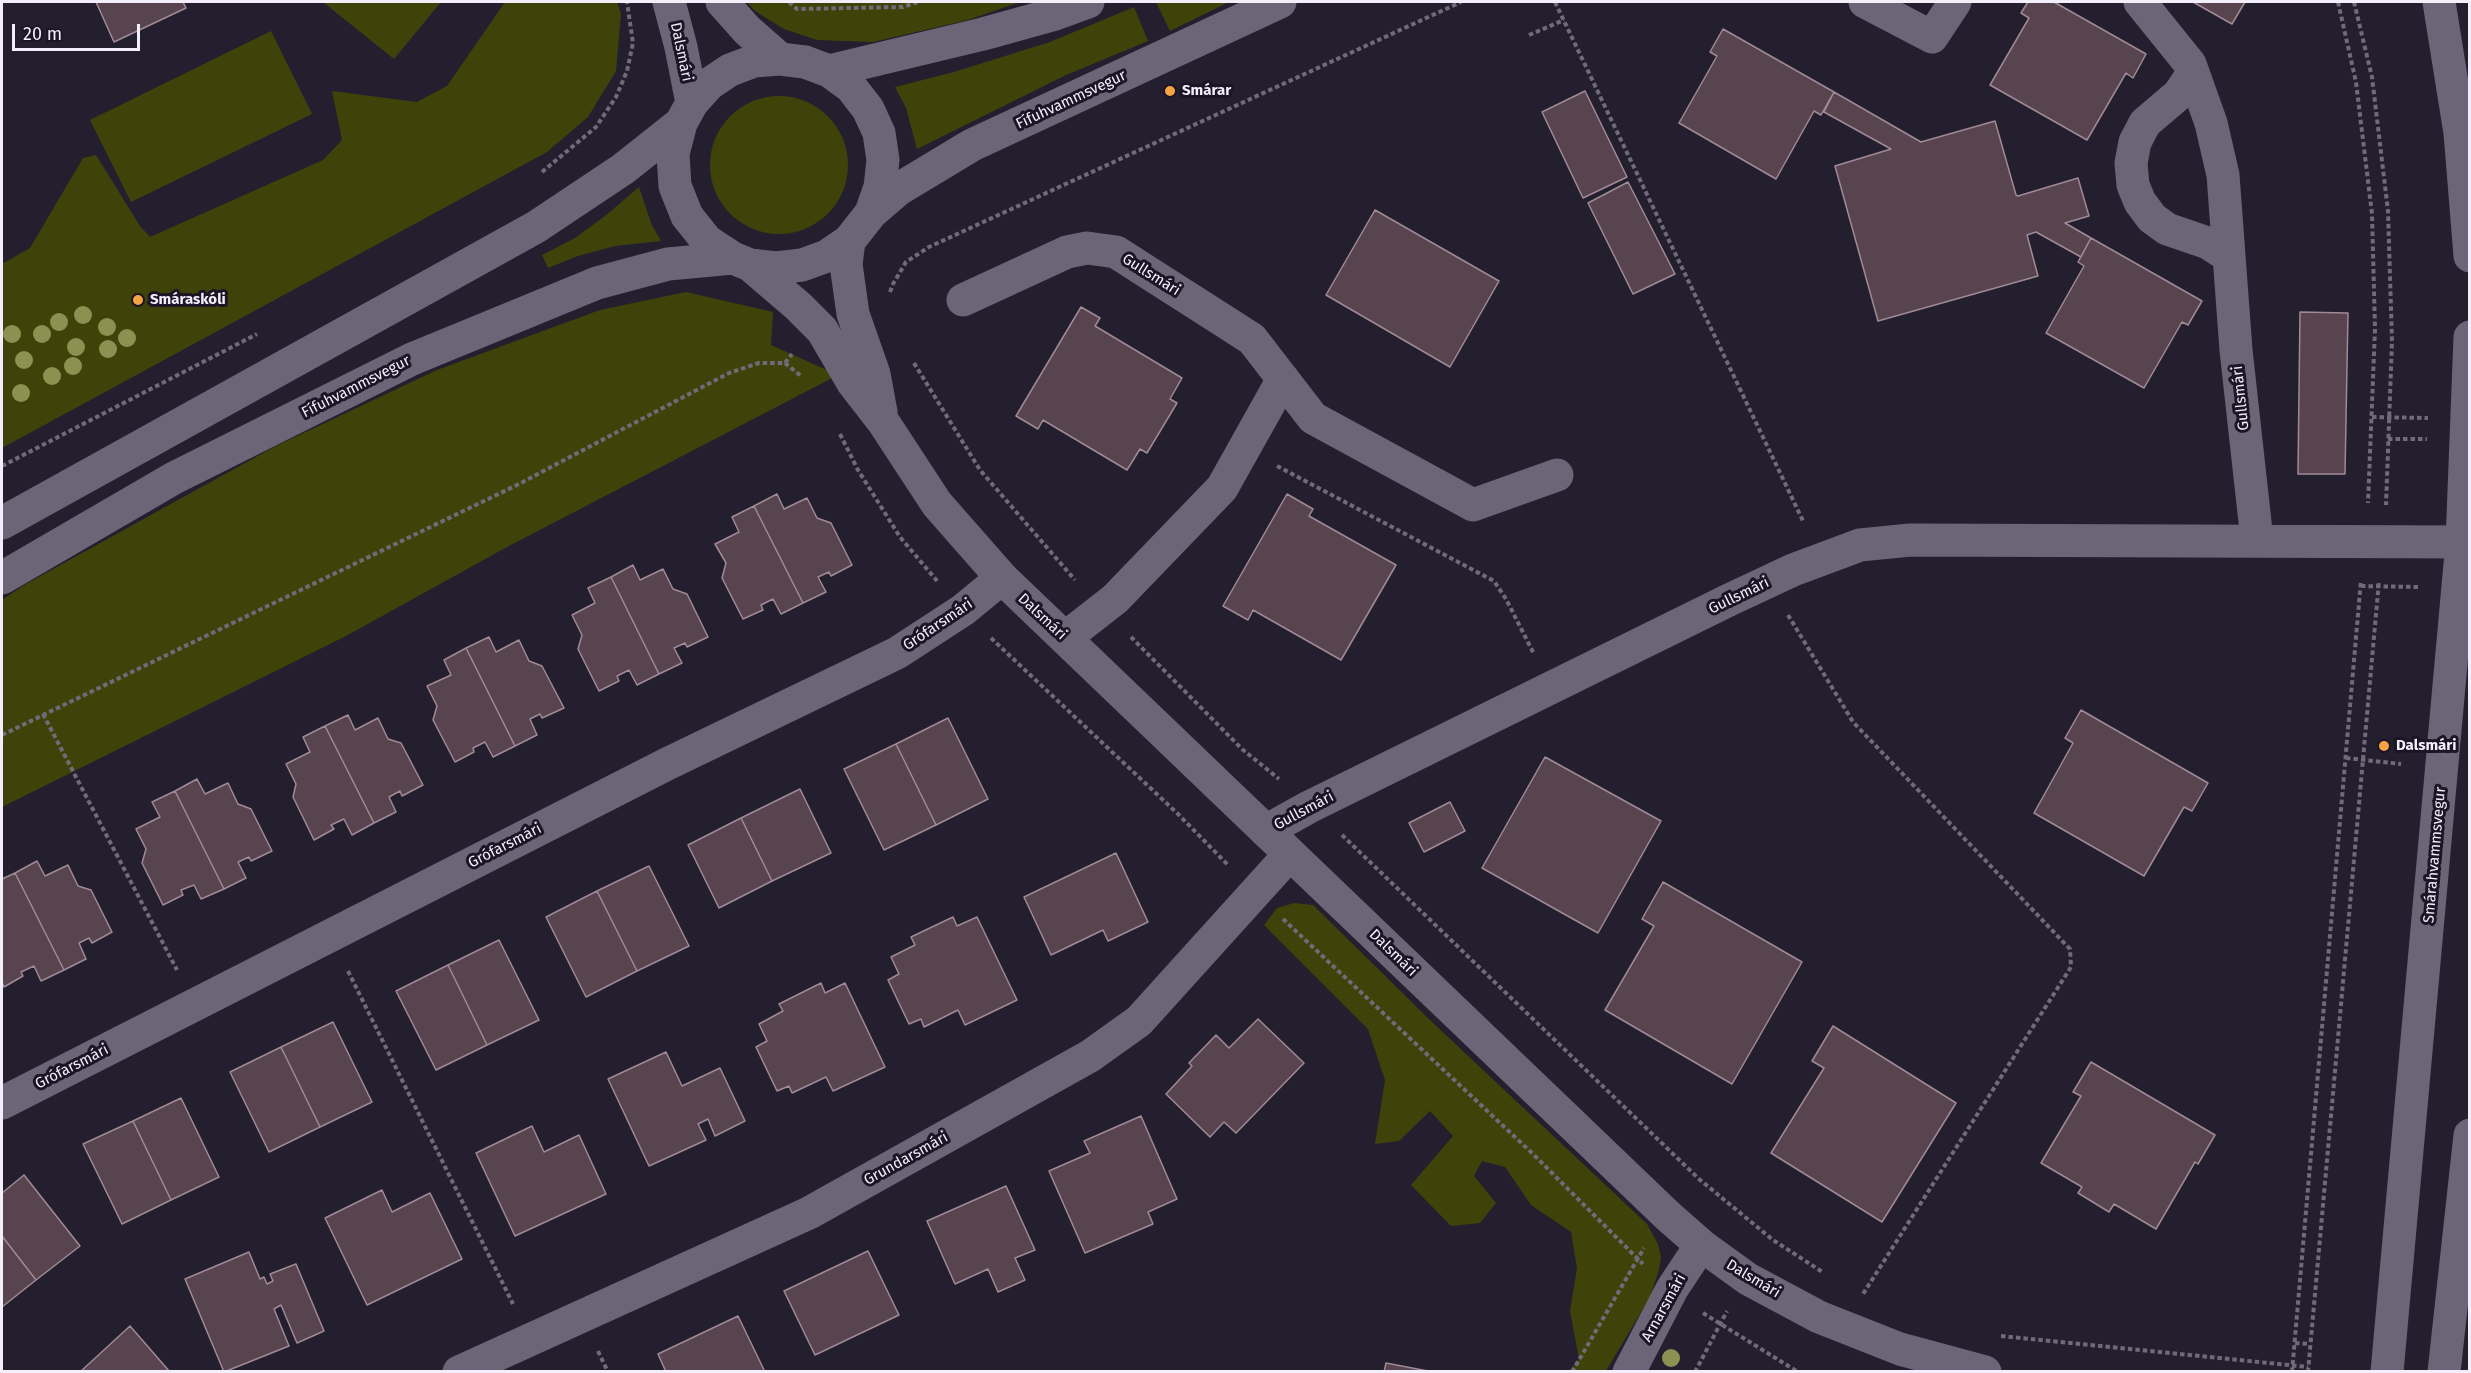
<!DOCTYPE html>
<meta charset="utf-8">
<style>
body{margin:0}
#map{position:relative;width:2471px;height:1373px;overflow:hidden;background:#241f2f;font-family:"Fira Sans",sans-serif}
canvas{display:block}
.frame{position:absolute;inset:0;border:3px solid #f2effa;pointer-events:none}
.scale{position:absolute;left:12px;top:24px;width:128px;height:27px;box-sizing:border-box;border:3px solid #f2effa;border-top:0;padding-left:8px;font-size:18px;line-height:21px;white-space:nowrap;color:#f2effa;-webkit-text-stroke:4px #1b1525;paint-order:stroke}
</style>
<div id="map">
<canvas width="2471" height="1373"></canvas>
<div class="frame"></div>
<div class="scale">20 m</div>
</div>
<script>
const g = document.querySelector('canvas').getContext('2d');
g.lineJoin = 'round';
function fill(path, color) { g.fillStyle = color; g.fill(path, 'evenodd'); }
const poly = rows => new Path2D(rows.map(r => 'M' + r).join(''));
function stroke(path, color, width, dash) { g.strokeStyle = color; g.lineWidth = width; g.lineCap = dash ? 'butt' : 'round'; g.setLineDash(dash || []); g.stroke(path); }
function drawText(font, color, halo, rows, align = 'center') {
  g.font = font + ' "Fira Sans",sans-serif'; g.lineWidth = 6; g.setLineDash([]); g.textBaseline = 'middle'; g.strokeStyle = halo; g.fillStyle = color; for (const [text, x, y, turn = 0] of rows) {
    g.save(); g.translate(x, y); g.rotate((+turn || 0) * Math.PI / 180); g.textAlign = isNaN(turn) ? turn : align; if (halo) g.strokeText(text, 0, 0); g.fillText(text, 0, 0); g.restore();
  }
}
fill(poly([
 [323,2,441,2,394,59],
 [505,2,617,2,621,13,616,71,588,117,547,152,2,448,2,264,30,248,83,158,96,155,140,226,150,237,323,160,342,140,332,91,417,102,447,86],
 [747,2,1020,2,968,20,873,42,817,40,784,29,755,11],
 [1156,2,1229,2,1170,31],
 [1134,7,1148,41,1066,75,917,149,906,108,895,87,954,72,1050,42],
 [271,31,312,114,131,202,90,120],
 '710 165a69 69 0 1 1 138 0a69 69 0 1 1-138 0Z',
 [639,187,651,223,661,241,615,246,578,256,548,268,542,255,575,238,605,216],
 [686,292,773,312,771,345,838,375,507,547,346,636,2,807,2,600,26,584,274,447,437,370,600,310],
 [1294,903,1313,905,1432,1022,1647,1224,1658,1244,1661,1257,1659,1270,1650,1297,1606,1371,1569,1371,1579,1359,1570,1311,1577,1268,1571,1232,1531,1205,1505,1167,1482,1161,1474,1176,1496,1203,1480,1223,1451,1226,1411,1185,1453,1136,1430,1111,1399,1141,1375,1144,1385,1080,1368,1029,1264,925,1277,908]
]), '#3f4309');
const building = poly([
 [96,2,183,2,186,8,114,42,96,2],
 [2028,2,2054,2,2146,54,2133,78,2126,73,2087,140,1990,85,2029,18,2021,13,2028,2],
 [2193,2,2245,2,2232,24,2193,2],
 [1723,29,1834,92,1821,115,1814,111,1776,179,1679,123,1717,56,1710,52,1723,29],
 [1585,91,1627,177,1583,198,1542,112,1585,91],
 [1834,92,1921,142,1995,121,2016,195,2018,196,2078,178,2089,216,2065,223,2091,238,2081,257,2036,232,2027,235,2038,276,1878,321,1835,166,1891,149,1824,112,1834,92],
 [1628,182,1675,274,1633,294,1588,203,1628,182],
 [1375,210,1499,281,1450,367,1326,295,1375,210],
 [2091,238,2202,301,2188,325,2182,322,2144,388,2046,333,2084,266,2078,262,2091,238],
 [1081,307,1100,318,1095,326,1182,378,1170,399,1177,403,1147,453,1140,449,1127,470,1043,420,1038,429,1016,416,1081,307],
 [2300,312,2348,313,2345,474,2298,474,2300,312],
 [777,494,784,509,807,498,817,518,831,523,852,565,831,576,829,572,818,577,826,592,803,603,754,506,777,494],
 [1287,494,1313,509,1309,516,1396,565,1341,660,1253,610,1248,620,1223,606,1287,494],
 [754,506,803,603,781,614,773,599,761,605,763,610,743,619,722,578,726,563,715,544,739,532,732,517,754,506],
 [633,565,640,580,663,569,673,589,687,594,708,637,687,647,685,643,674,648,682,663,659,674,611,577,633,565],
 [611,577,659,674,637,685,629,670,617,676,619,681,599,691,578,649,582,635,572,615,595,603,588,588,611,577],
 [489,637,496,652,519,640,529,661,542,666,564,708,542,718,540,714,530,719,537,735,515,746,466,648,489,637],
 [466,648,515,746,493,757,485,742,473,748,474,752,455,762,433,720,437,706,427,686,451,675,444,660,466,648],
 [2081,710,2208,783,2192,811,2184,807,2144,876,2034,813,2073,743,2065,738,2081,710],
 [348,715,355,730,378,718,388,739,401,743,423,785,402,796,400,791,389,797,396,812,374,823,325,726,348,715],
 [948,718,988,799,936,825,896,744,948,718],
 [325,726,374,823,352,835,344,819,331,825,334,829,314,840,293,797,296,784,286,764,310,752,303,737,325,726],
 [896,744,936,825,884,850,844,769,896,744],
 [1545,757,1661,821,1598,933,1482,868,1545,757],
 [197,779,205,794,228,783,238,804,251,809,272,851,251,861,249,857,238,862,246,878,224,889,175,791,197,779],
 [800,789,831,853,772,881,741,818,800,789],
 [175,791,224,889,201,899,194,885,181,890,183,895,163,905,142,863,146,849,136,829,160,817,152,802,175,791],
 [1450,802,1465,831,1424,852,1409,823,1450,802],
 [741,818,772,881,719,908,688,845,741,818],
 [1116,853,1148,922,1108,941,1103,930,1051,955,1024,897,1116,853],
 [37,861,45,876,68,865,78,886,91,890,112,932,92,943,89,938,79,943,86,959,64,970,15,873,37,861],
 [649,866,689,946,637,971,597,891,649,866],
 [15,873,64,970,41,981,34,966,21,972,23,976,4,987,2,982,2,879,15,873],
 [1663,882,1802,962,1732,1084,1605,1010,1654,926,1642,919,1663,882],
 [597,891,637,971,586,997,546,917,597,891],
 [953,917,957,926,977,917,1017,1000,965,1025,958,1010,924,1027,921,1019,909,1024,888,980,899,974,891,957,915,945,911,937,953,917],
 [499,940,539,1020,487,1045,448,965,499,940],
 [448,965,487,1045,436,1070,396,991,448,965],
 [821,983,825,993,845,983,885,1067,833,1091,826,1077,792,1093,789,1086,777,1091,756,1047,767,1041,759,1024,783,1011,779,1004,821,983],
 [1258,1019,1304,1063,1236,1133,1224,1122,1210,1137,1166,1094,1192,1066,1189,1063,1216,1035,1229,1048,1258,1019],
 [333,1022,372,1102,320,1127,281,1047,333,1022],
 [1833,1026,1956,1103,1882,1222,1771,1153,1824,1068,1812,1061,1833,1026],
 [281,1047,320,1127,269,1152,230,1072,281,1047],
 [666,1052,682,1086,720,1068,745,1121,715,1136,708,1119,698,1124,706,1140,649,1166,608,1079,666,1052],
 [2091,1062,2215,1135,2198,1164,2195,1162,2156,1229,2114,1204,2109,1212,2078,1193,2082,1187,2041,1163,2081,1096,2073,1092,2091,1062],
 [181,1098,219,1177,171,1200,133,1121,181,1098],
 [1141,1116,1177,1199,1148,1212,1153,1224,1085,1253,1049,1171,1090,1153,1084,1141,1141,1116],
 [133,1121,171,1200,122,1224,83,1144,133,1121],
 [532,1126,544,1152,579,1135,606,1194,515,1236,476,1153,532,1126],
 [24,1175,80,1246,36,1280,2,1236,2,1193,24,1175],
 [1006,1186,1035,1250,1015,1258,1025,1280,998,1292,988,1269,955,1284,927,1221,1006,1186],
 [382,1190,392,1212,430,1193,462,1259,367,1305,325,1218,382,1190],
 [2,1236,36,1280,2,1307,2,1236],
 [868,1251,899,1315,815,1355,784,1291,868,1251],
 [249,1252,260,1279,264,1277,267,1284,273,1281,270,1274,296,1264,324,1331,297,1343,281,1305,274,1309,289,1346,224,1372,185,1279,249,1252],
 [738,1316,765,1372,666,1372,658,1354,738,1316],
 [130,1326,170,1372,80,1372,130,1326],
 [1386,1363,1433,1372,1384,1372,1386,1363]
]);
fill(building, '#57444f');
stroke(building, '#a08a96', 1.5);
stroke(poly([
 [789,2,797,9,903,7,918,2],
 [1555,2,1804,523],
 [2338,2,2356,82,2372,214,2375,329,2368,503],
 [2354,2,2372,77,2388,211,2392,341,2386,505],
 [1529,35,1564,20],
 [542,172,596,127,616,97,627,71,633,43,627,2],
 [890,292,893,284,906,262,929,247,1461,2],
 [785,363,801,376],
 [914,363,980,470,1075,580],
 [2372,417,2428,418],
 [840,434,858,470,900,537,938,582],
 [2388,439,2427,439],
 [2,466,257,334],
 [1277,466,1494,581,1506,599,1534,654],
 [2361,586,2419,587],
 [1788,615,1853,722,2070,949,2071,967,1863,1294],
 [1131,637,1242,749,1279,779],
 [991,638,1178,814,1228,865],
 [43,714,177,970],
 [2,735,517,485,729,373,759,363,785,363,792,354],
 [2346,758,2401,764],
 [1342,835,1699,1179,1773,1240,1824,1273],
 [1283,919,1533,1154,1643,1264],
 [348,971,513,1304],
 [1703,1313,1798,1372],
 [2001,1336,2308,1367],
 [2295,1343,2310,1344],
 [598,1351,608,1372],
 [1572,1372,1644,1248],
 [1695,1372,1727,1311],
 [2292,1372,2361,580],
 [2308,1372,2379,581]
]), '#6f6b79', 4, [4.5, 3]);
stroke(poly([
 [1865,2,1932,37,1955,2],
 [2140,2,2190,64,2211,123,2223,175,2236,350,2257,540],
 [2193,73,2179,94,2145,123,2135,142,2131,163,2133,185,2140,202,2152,218,2167,229,2208,243,2228,256],
 [963,300,1067,252,1087,248,1116,252,1252,339,1313,418,1473,505,1557,475],
 [1065,638,1115,599,1222,488,1283,379],
 [1266,831,1309,807,1729,600,1793,570,1860,545,1910,540,2470,542],
 [2,1103,667,764,897,653,963,610,1002,578],
 [459,1372,809,1213,1090,1056,1139,1021,1290,854]
]), '#6b6578', 33);
stroke(poly([
 [669,2,681,47,692,103],
 [722,2,747,30,780,59],
 [2439,2,2460,133,2470,256],
 [829,71,983,34,1055,14,1088,2],
 [871,213,899,189,972,145,1280,2],
 [849,241,846,264,853,314,874,374,881,412],
 [750,265,798,306,822,330,853,383,884,423,937,504,1002,578,1668,1216,1701,1245,1748,1279,1819,1317,1900,1349,1985,1372],
 [2,523,536,227,623,169,681,123,692,103,709,84,730,70,754,61,780,59,805,62,829,71,851,87,868,109,879,133,883,160,880,187,871,213,849,241,827,256,802,265,776,268,750,265,733,258,707,241,687,216,675,186,673,154,681,123],
 [2,578,174,478,412,359,597,283,668,264,733,258],
 [1629,1372,1672,1289,1701,1245],
 [2387,1372,2462,542,2470,337],
 [2444,1372,2470,1135]
]), '#6b6578', 33);
g.fillStyle = '#8c9050';
for (const [x, y] of [
 [83,315],
 [59,322],
 [107,327],
 [12,334],
 [42,334],
 [127,338],
 [76,347],
 [108,349],
 [24,360],
 [73,366],
 [52,376],
 [21,393],
 [1671,1358]
]) { g.beginPath(); g.arc(x, y, 9, 0, 2 * Math.PI); g.fill(); }
for (const [x, y, r, color] of [
 [1170,91,6,"#f5a345"],
 [138,300,6,"#f5a345"],
 [2384,746,6,"#f5a345"]
]) { const dot = new Path2D(); dot.arc(x, y, r, 0, 2 * Math.PI); g.fillStyle = color; g.fill(dot); stroke(dot, '#1b1525', 2); }
drawText('15px', '#f2effa', '#1b1525', [
 ["Dalsmári",681,52,78],
 ["Fífuhvammsvegur",1071,100,-25],
 ["Gullsmári",1151,275,32],
 ["Fífuhvammsvegur",356,387,-27],
 ["Gullsmári",2241,398,-96],
 ["Gullsmári",1739,596,-26],
 ["Dalsmári",1042,617,43],
 ["Grófarsmári",938,625,-34],
 ["Gullsmári",1304,811,-28],
 ["Grófarsmári",505,846,-27],
 ["Smárahvammsvegur",2435,855,-85],
 ["Dalsmári",1393,953,44],
 ["Grófarsmári",72,1067,-27],
 ["Grundarsmári",906,1159,-29],
 ["Dalsmári",1753,1279,31],
 ["Arnarsmári",1664,1308,-61]
]);
drawText('bold 15px', '#f2effa', '#1b1525', [
 ["Smárar",1182,91],
 ["Smáraskóli",150,300],
 ["Dalsmári",2396,746]
], 'left');
</script>
